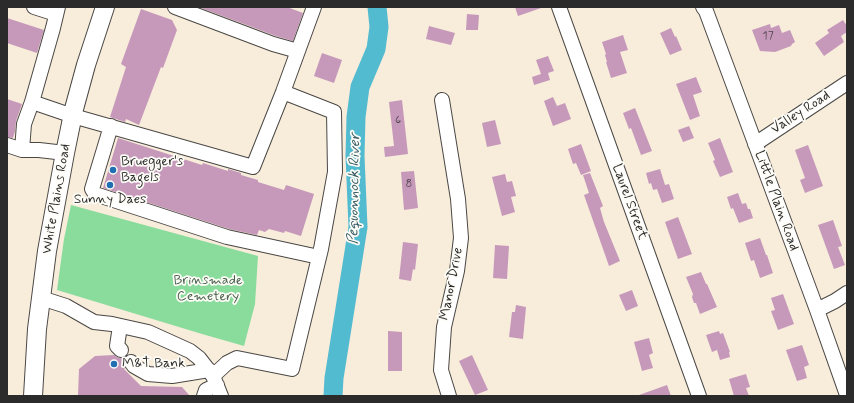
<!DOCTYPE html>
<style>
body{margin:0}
#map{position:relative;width:854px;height:403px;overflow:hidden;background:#f8ecdb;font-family:Mynerve,sans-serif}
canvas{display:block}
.frame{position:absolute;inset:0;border:8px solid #2b2b2b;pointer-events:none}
</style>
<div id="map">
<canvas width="854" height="403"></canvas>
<div class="frame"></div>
</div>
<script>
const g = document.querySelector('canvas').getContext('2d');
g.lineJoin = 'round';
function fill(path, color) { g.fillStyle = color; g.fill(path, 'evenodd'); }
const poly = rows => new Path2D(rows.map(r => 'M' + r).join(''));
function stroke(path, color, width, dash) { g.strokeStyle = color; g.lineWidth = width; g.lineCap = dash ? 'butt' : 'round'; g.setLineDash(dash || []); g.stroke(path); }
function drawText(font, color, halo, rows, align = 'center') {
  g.font = font + ' Mynerve,sans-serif'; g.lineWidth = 3.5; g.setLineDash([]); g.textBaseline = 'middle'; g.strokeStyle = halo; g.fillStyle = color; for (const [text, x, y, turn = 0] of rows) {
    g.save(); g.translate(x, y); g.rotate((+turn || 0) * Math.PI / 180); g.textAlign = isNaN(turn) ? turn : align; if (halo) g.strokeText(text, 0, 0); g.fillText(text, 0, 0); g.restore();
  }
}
fill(poly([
 [71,205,258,256,255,304,244,346,202,334,57,290,64,239]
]), '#8adc9d');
stroke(poly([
 [333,396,334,378,358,227,355,156,356,117,360,87,376,49,379,27,377,7]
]), '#53bbd0', 19);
fill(poly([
 [201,7,287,7,303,13,293,41,276,36,201,8],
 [515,7,541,7,541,8,518,16],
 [141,9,172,20,177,30,163,68,161,67,139,125,126,119,125,122,110,117,126,67,121,64],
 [467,14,479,15,478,30,466,30],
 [7,18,44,30,37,53,7,43],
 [843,20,847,26,847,32,841,36,844,42,824,56,815,43,829,33,827,30],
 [770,24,771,28,779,25,782,33,790,30,795,42,792,44,791,46,775,52,760,51,752,30],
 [429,26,455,33,451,45,426,39],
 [671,28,675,37,676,36,682,50,670,55,660,33],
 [623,35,628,50,620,52,627,73,611,78,606,62,607,62,605,55,606,54,602,42],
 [322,53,342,60,334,83,314,76],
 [548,56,554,71,548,73,550,80,534,85,532,77,541,74,536,60],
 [696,77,702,92,693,95,700,116,690,120,676,84],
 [553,97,557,106,565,103,571,119,553,126,544,101],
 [7,99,22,104,16,121,15,131,13,138,7,137],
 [402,100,408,154,385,157,384,147,394,146,389,102],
 [635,108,652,151,641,155,631,128,629,129,623,113],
 [495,120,501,144,487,147,482,123],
 [689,126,694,138,683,142,678,130],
 [118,138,202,165,203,163,228,171,228,169,241,173,241,175,258,180,258,182,284,190,286,185,314,194,301,236,285,231,284,233,269,229,265,232,259,230,257,235,229,229,103,188],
 [720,138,733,172,720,177,713,161,715,160,708,143],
 [581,144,591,171,581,175,576,163,573,164,568,149],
 [808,145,823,186,805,193,800,180,805,178,795,150],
 [660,169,665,185,669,184,674,199,662,203,657,189,653,190,651,183,649,184,646,173],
 [414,171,418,208,404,210,401,172],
 [590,173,603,206,600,208,604,222,620,261,609,266,584,195,589,193,583,175],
 [505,174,507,182,512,181,516,196,511,197,515,212,502,216,492,177],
 [738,193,742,204,746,203,748,209,750,209,753,218,739,223,733,208,731,209,727,197],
 [678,217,692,254,678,259,665,222],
 [833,220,842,246,838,247,845,265,834,269,818,225],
 [760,238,766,255,767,255,773,273,760,278,754,260,751,261,745,243],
 [403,242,418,244,415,270,413,269,411,281,399,279],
 [495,245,509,246,507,279,493,278],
 [701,272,706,284,707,284,717,307,700,314,696,303,694,303,692,297,693,294,686,277],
 [632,290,638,306,626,311,619,295],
 [783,294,794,324,778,330,771,311,775,310,771,298],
 [516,305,526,307,523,339,509,337,512,312,515,312],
 [388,331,402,332,402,371,388,371],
 [719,331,720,334,723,333,730,352,729,352,730,357,720,360,717,350,712,352,706,335],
 [649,338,653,353,649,355,653,368,642,371,634,342],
 [802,345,809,365,804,367,807,378,797,381,786,350],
 [114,355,118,358,124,358,123,363,125,368,124,369,141,386,182,387,190,396,78,396,79,369,95,356],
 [472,355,488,390,475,395,459,361],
 [746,374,750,387,746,388,749,396,734,396,729,379],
 [667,385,671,396,640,396,639,395]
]), '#c699bb');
const minor = poly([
 [34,7,56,14],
 [175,7,273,44,298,51],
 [559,7,699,396],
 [703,7,706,11,817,310,847,395],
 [442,100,458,199,461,238,457,271,444,327,441,370,449,396],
 [32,102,73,116,253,167,283,92,314,7],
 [111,126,92,189,95,194,227,237,319,257],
 [755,144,847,83],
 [7,145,22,150,39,150,65,153],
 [22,150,24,124,32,102,53,28,58,7],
 [41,298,66,306,94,322,112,324,148,332,190,351,199,358,213,376,221,396],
 [817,310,835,301,847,293],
 [120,326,117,346,121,350],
 [131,362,134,366,148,374,172,376,209,370],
 [213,376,227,363,237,358,292,369,321,249,335,172,334,112,283,92],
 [204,396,206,390,217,385]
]);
const major = poly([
 [33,396,37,329,41,298,47,251,65,153,74,109,86,65,105,7]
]);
stroke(minor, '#4a4845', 16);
stroke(major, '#4a4845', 20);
stroke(minor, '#fff', 14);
stroke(major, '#fff', 18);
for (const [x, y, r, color] of [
 [113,170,4,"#1f6fb2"],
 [110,185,4,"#1f6fb2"],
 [114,364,4,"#1f6fb2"]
]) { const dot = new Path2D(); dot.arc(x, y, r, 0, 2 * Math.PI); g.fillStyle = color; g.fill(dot); stroke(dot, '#fdfcf7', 1.5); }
drawText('12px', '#52464f', null, [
 ["17",768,36],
 ["6",398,120],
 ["8",409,184]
]);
drawText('14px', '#2b2b2b', '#fdfcf7', [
 ["Valley Road",801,113,-33],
 ["White Plains Road",57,199,-80],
 ["Little Plain Road",776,201,70],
 ["Laurel Street",629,202,70],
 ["Manor Drive",452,284,-79]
]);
drawText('14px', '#2b2b2b', '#fdfcf7', [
 ["Bruegger's",121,162],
 ["Bagels",121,178],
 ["Sunny Daes",110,200,"center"],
 ["M&T Bank",122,364]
], 'left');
drawText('14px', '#48604d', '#fdfcf7', [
 ["Brinsmade",208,281],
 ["Cemetery",208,297]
]);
drawText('italic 15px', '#395d65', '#fdfcf7', [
 ["Pequonnock River",355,189,-89]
]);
</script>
